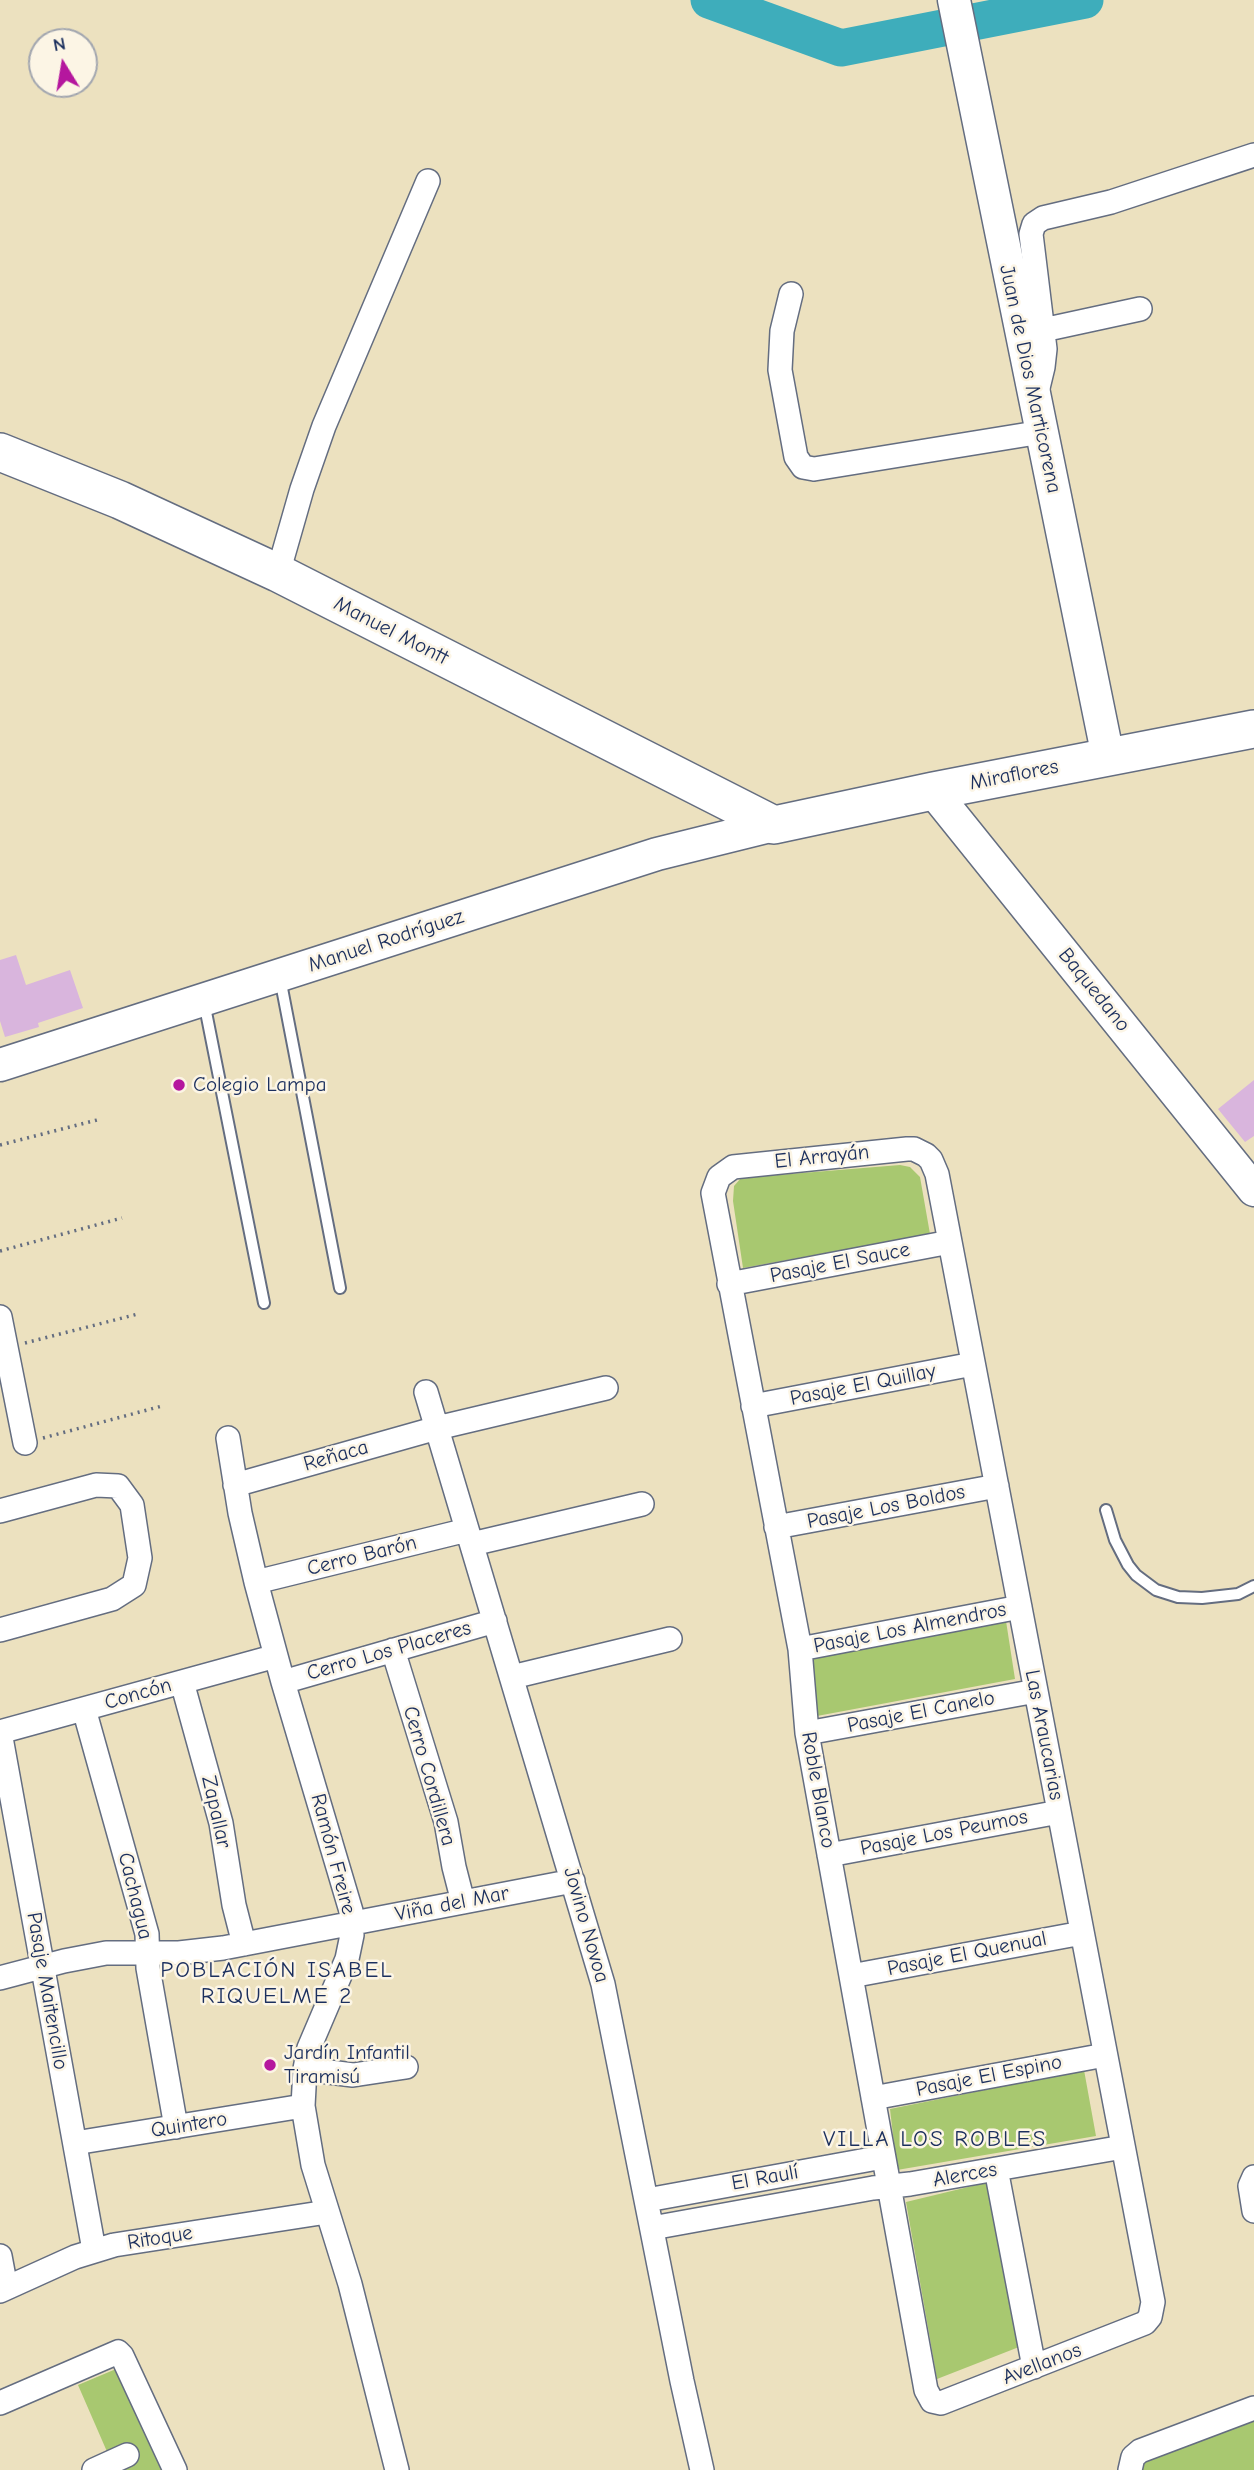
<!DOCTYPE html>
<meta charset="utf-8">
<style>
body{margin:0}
#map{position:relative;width:1254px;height:2470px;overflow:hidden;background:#ece1bf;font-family:"Comic Neue",sans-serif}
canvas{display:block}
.north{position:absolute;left:28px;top:28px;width:70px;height:70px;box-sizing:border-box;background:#fcf5e5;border:2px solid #a2a6af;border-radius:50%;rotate:349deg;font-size:19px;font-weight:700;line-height:28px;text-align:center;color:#1b2f5e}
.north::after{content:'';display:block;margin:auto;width:24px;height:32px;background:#b5179e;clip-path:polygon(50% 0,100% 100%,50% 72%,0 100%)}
</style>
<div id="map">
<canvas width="1254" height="2470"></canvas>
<div class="north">N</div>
</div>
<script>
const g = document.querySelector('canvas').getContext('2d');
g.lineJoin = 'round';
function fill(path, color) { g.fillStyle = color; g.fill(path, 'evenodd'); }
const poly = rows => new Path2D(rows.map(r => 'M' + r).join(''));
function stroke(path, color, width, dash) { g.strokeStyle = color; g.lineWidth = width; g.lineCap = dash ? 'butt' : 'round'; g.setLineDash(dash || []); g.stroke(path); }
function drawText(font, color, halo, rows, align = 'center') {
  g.font = font + ' "Comic Neue",sans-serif'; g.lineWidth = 5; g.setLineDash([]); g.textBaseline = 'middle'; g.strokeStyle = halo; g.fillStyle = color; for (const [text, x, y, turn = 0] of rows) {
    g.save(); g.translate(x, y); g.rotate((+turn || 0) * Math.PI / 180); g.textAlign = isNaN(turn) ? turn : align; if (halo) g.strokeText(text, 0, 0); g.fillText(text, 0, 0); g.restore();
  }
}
fill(poly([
 [900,1165,910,1167,920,1177,930,1234,743,1268,733,1201,734,1186,741,1178],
 [1006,1621,1015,1679,817,1716,813,1656],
 [1084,2070,1096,2136,897,2170,890,2109],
 [989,2182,1019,2347,937,2379,906,2202],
 [116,2369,162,2470,115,2470,78,2385],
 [1254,2414,1254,2470,1140,2470,1143,2460]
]), '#a8c870');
stroke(poly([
 [709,0,841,48,1085,0]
]), '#3eadbb', 37);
fill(poly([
 [16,955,26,985,70,970,83,1008,38,1023,39,1027,5,1037,0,1021,0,960],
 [1254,1080,1254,1136,1245,1142,1218,1109]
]), '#d9b5dd');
const lane = poly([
 [280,978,340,1288],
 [204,1002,264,1303],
 [1106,1510,1115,1540,1128,1565,1136,1575,1156,1590,1178,1597,1202,1598,1238,1594,1254,1586]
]);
const street = poly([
 [791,294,782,331,780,370,796,457,803,467,814,469,1042,432],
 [1043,330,1140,309],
 [1037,392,1043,367,1045,349,1031,234,1034,224,1043,218,1111,202,1254,155],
 [278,573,302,489,324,426,428,181],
 [907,1149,914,1149,926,1155,931,1160,937,1174,1153,2302,1150,2317,1145,2323,941,2403,932,2401,926,2390,807,1733,800,1649,713,1193,719,1177,733,1167,907,1149],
 [729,1284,950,1242],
 [0,1317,25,1443],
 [426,1392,603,1984,682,2381,702,2470],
 [753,1406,973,1364],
 [228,1438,240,1513,256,1582,283,1682,351,1911,352,1935,347,1959,309,2048,305,2069,303,2106,313,2165,350,2284,397,2470],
 [235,1485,437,1428,606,1388],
 [0,1511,96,1485,118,1486,132,1505,140,1558,134,1585,112,1599,0,1630],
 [776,1527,997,1486],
 [472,1544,642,1504],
 [256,1582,467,1530],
 [800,1649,1020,1607],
 [393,1650,446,1822,454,1867,463,1902],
 [512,1677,670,1639],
 [182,1682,221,1823,234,1905,244,1944],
 [283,1682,495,1621],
 [84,1709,147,1934,148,1968,176,2127],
 [0,1732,94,2250],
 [0,1732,276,1656],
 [807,1733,1036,1691],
 [829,1855,1059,1812],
 [851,1976,1082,1933],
 [0,1978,64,1961,106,1953,179,1953,223,1948,573,1881],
 [305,2069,353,2075,406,2067],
 [873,2098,1105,2055],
 [75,2143,303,2106],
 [996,2169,1034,2367],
 [1254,2177,1250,2186,1254,2211],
 [647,2200,883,2157],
 [652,2228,873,2188,910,2184,1123,2147],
 [0,2256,6,2288],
 [0,2291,75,2257,114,2245,327,2212],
 [0,2403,118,2352,122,2356,175,2470],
 [94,2470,127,2455],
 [1130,2470,1133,2457,1140,2451,1254,2408]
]);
const secondary = poly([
 [954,0,1108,757],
 [933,791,1254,1190],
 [0,1065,657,854,774,825]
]);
const primary = poly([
 [0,452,120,500,278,573,774,825,933,791,1254,729]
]);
stroke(lane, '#646d80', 14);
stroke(street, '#646d80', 26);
stroke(secondary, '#646d80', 35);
stroke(primary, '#646d80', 40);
stroke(poly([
 [0,1145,101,1119],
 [0,1251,122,1218],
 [25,1343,138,1314],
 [43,1438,162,1406]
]), '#646d80', 3.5, [2, 5]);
stroke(lane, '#fff', 10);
stroke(street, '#fff', 23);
stroke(secondary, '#fff', 32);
stroke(primary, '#fff', 37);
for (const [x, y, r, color] of [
 [179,1085,7,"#b5179e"],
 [270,2065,7,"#b5179e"]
]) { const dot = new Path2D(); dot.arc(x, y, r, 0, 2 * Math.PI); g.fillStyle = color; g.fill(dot); stroke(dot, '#fcf5e5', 2.5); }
drawText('21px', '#1b2f5e', '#fcf5e5', [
 ["Juan de Dios Marticorena",1030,379,78],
 ["Manuel Montt",391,631,27],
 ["Miraflores",1014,775,-11],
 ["Manuel Rodríguez",386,941,-18],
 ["Baquedano",1094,990,51],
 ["El Arrayán",822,1157,-6],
 ["Pasaje El Sauce",840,1263,-11],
 ["Pasaje El Quillay",863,1385,-11],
 ["Reñaca",336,1456,-16],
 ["Pasaje Los Boldos",886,1507,-11],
 ["Cerro Barón",362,1556,-14],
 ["Pasaje Los Almendros",910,1628,-11],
 ["Cerro Los Placeres",389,1651,-16],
 ["Concón",138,1694,-16],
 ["Pasaje El Canelo",921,1712,-11],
 ["Las Araucarias",1044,1735,79],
 ["Cerro Cordillera",429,1776,74],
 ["Roble Blanco",818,1790,80],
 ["Zapallar",216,1812,77],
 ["Pasaje Los Peumos",944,1833,-11],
 ["Ramón Freire",333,1854,75],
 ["Cachagua",135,1896,76],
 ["Viña del Mar",452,1904,-11],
 ["Jovino Novoa",586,1925,74],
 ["Pasaje El Quenual",967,1954,-11],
 ["Pasaje Maitencillo",47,1991,80],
 ["Pasaje El Espino",989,2076,-11],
 ["Quintero",189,2125,-9],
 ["Alerces",965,2175,-10],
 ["El Raulí",765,2178,-10],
 ["Ritoque",160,2238,-9],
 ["Avellanos",1042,2364,-21]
]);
drawText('21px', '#1b2f5e', '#fcf5e5', [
 ["Colegio Lampa",193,1085],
 ["Jardín Infantil",284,2053],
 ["Tiramisú",284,2077]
], 'left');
g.letterSpacing = '2px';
drawText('23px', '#1b2f5e', '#fcf5e5', [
 ["POBLACIÓN ISABEL",277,1970],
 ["RIQUELME 2",277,1996],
 ["VILLA LOS ROBLES",935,2139]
]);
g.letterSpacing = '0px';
</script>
